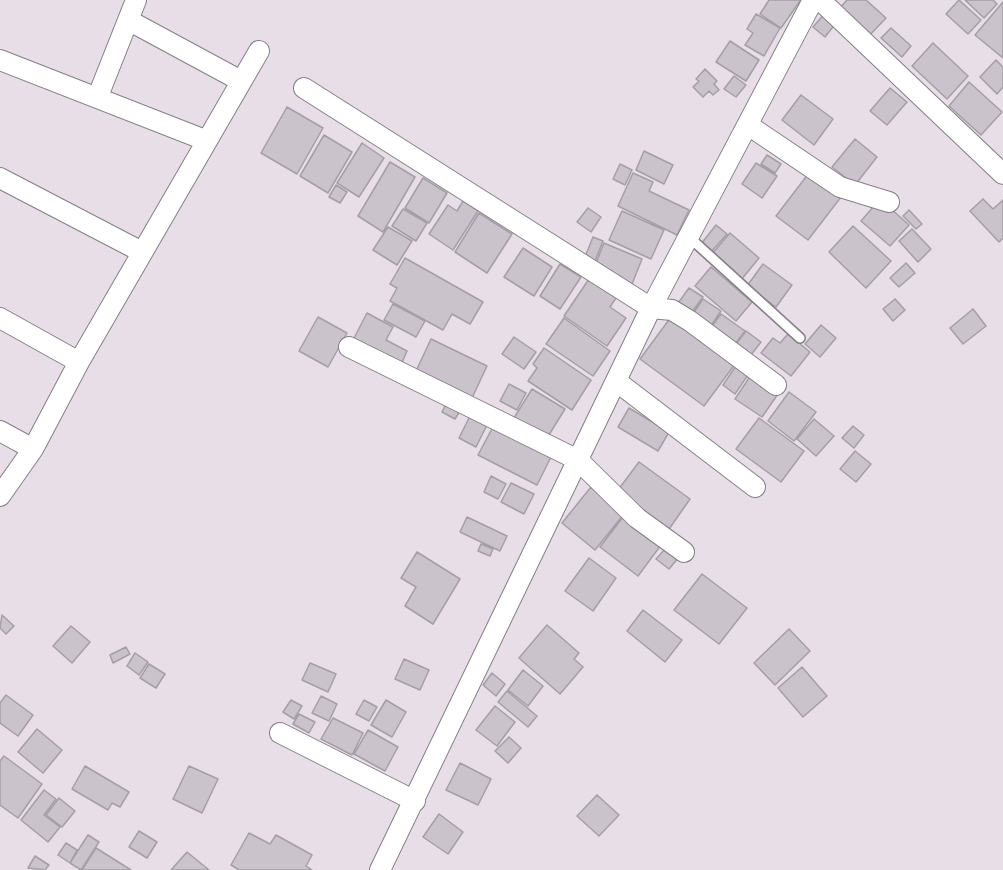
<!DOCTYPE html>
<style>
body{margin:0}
canvas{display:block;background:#e7dee7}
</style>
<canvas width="1003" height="870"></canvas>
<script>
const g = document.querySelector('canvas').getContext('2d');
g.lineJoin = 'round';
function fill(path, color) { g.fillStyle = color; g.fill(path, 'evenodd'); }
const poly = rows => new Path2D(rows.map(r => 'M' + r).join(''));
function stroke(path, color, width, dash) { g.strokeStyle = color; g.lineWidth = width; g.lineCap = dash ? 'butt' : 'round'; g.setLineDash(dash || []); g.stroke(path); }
const building = poly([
 [769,0,799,0,800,1,781,28,760,14,769,0],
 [847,0,866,0,886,18,868,37,838,10,847,0],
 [959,0,981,20,968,34,946,14,959,0],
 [965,0,993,0,997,4,984,18,965,0],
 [1003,2,1003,58,975,35,1003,2],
 [825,13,836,23,825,37,813,27,825,13],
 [756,14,780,28,764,56,745,45,753,33,747,29,756,14],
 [891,28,911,46,902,57,881,38,891,28],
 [730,41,759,60,746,81,716,62,730,41],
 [933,43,968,76,947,99,912,66,933,43],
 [996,60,1003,67,1003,87,997,94,980,77,996,60],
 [705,69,717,81,714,84,719,90,713,95,709,91,703,97,693,87,699,81,696,79,705,69],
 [734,76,746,85,736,97,724,89,734,76],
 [969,82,1002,112,981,135,949,106,969,82],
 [890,88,907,102,887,125,870,111,890,88],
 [801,95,833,119,814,145,782,120,801,95],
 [287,107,323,128,297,174,261,153,287,107],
 [324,135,352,152,328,193,300,176,324,135],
 [855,139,877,157,855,185,832,167,855,139],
 [362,143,384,158,359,197,337,183,362,143],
 [644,151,673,165,664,184,636,170,644,151],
 [767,155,781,164,775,173,761,164,767,155],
 [390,162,415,177,383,232,358,216,390,162],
 [756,163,777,176,762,198,742,184,756,163],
 [620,164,632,170,625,185,613,179,620,164],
 [633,173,653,182,649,191,689,210,677,235,618,206,633,173],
 [809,173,841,197,808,240,776,216,809,173],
 [423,178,447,193,429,223,405,208,423,178],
 [336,185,347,192,340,203,329,197,336,185],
 [880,199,909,225,890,246,861,221,880,199],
 [983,199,993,209,1003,200,1003,238,999,242,970,211,983,199],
 [463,201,478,211,453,250,429,234,448,205,457,211,463,201],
 [588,208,601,217,591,232,577,222,588,208],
 [403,209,427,223,416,241,392,226,403,209],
 [909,210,922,224,916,229,903,216,909,210],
 [622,211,664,230,651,259,609,240,622,211],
 [479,213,512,234,487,273,455,252,479,213],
 [716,225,727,234,711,252,701,244,716,225],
 [853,226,891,261,866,288,829,252,853,226],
 [388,227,412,241,397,265,373,250,388,227],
 [912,229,931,249,918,262,899,241,912,229],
 [730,233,759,258,741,280,711,255,730,233],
 [593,237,603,241,593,266,583,262,593,237],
 [604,243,642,259,632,284,594,268,604,243],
 [523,248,552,267,534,296,504,277,523,248],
 [405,258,483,302,470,324,452,314,443,330,390,301,397,288,390,284,405,258],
 [906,263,915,273,899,287,890,278,906,263],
 [560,264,581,277,560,309,540,296,560,264],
 [763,264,792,285,776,307,747,286,763,264],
 [711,267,752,302,736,321,695,286,711,267],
 [589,279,616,298,610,307,626,318,607,346,564,316,589,279],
 [689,288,703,297,689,316,676,306,689,288],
 [703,299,721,311,708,330,690,318,703,299],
 [895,299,905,310,893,321,883,309,895,299],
 [393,304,425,321,416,337,384,320,393,304],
 [973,309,986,326,963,344,950,328,973,309],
 [367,313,393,327,386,340,407,351,401,365,353,340,367,313],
 [674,313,738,360,704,406,640,359,674,313],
 [721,314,745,331,732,348,709,330,721,314],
 [318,317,347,333,328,367,299,351,318,317],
 [564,318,610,351,593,376,546,344,564,318],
 [821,325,836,338,820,357,805,344,821,325],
 [746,331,761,342,747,360,733,348,746,331],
 [788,334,810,352,791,376,761,353,773,338,780,343,788,334],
 [514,337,536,352,524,369,502,354,514,337],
 [431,339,487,366,472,398,416,371,431,339],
 [544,348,591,380,572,410,528,381,537,368,533,364,544,348],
 [738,363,750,372,735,394,723,385,738,363],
 [751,375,778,394,762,417,735,399,751,375],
 [509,384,526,393,517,410,500,401,509,384],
 [532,389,565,409,547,438,514,418,532,389],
 [789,392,816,412,794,441,768,421,789,392],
 [447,402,461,409,455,419,442,412,447,402],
 [629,408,669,432,658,451,618,427,629,408],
 [472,412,489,421,476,447,459,438,472,412],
 [759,418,804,451,781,482,736,449,759,418],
 [814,419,834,436,816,456,797,439,814,419],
 [495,423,553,453,537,485,478,455,495,423],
 [853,426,864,435,854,448,842,438,853,426],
 [855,451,871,464,856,482,840,469,855,451],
 [639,462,690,499,667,532,615,494,639,462],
 [491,476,506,484,498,499,484,492,491,476],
 [511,483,534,494,524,514,501,502,511,483],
 [591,487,624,514,595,550,562,523,591,487],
 [467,517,507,536,500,551,460,532,467,517],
 [623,517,661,545,638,576,600,547,623,517],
 [481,544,493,549,490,556,478,551,481,544],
 [667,547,679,557,669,569,656,559,667,547],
 [417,552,460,579,433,624,405,606,416,587,401,578,417,552],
 [589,558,616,578,593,611,565,591,589,558],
 [702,574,747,608,719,644,674,610,702,574],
 [643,610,682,640,665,662,627,631,643,610],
 [2,615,14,626,6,634,0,628,2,615],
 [547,625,579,653,574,659,583,667,560,694,519,658,547,625],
 [71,626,90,642,72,663,53,646,71,626],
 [789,629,810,651,775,685,754,663,789,629],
 [126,647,130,654,113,663,110,655,126,647],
 [135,653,148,662,139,675,127,666,135,653],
 [404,659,429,670,420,690,395,679,404,659],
 [310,663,336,674,328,692,302,680,310,663],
 [149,664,165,674,156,688,140,678,149,664],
 [802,667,827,696,803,717,778,688,802,667],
 [523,670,543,686,528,706,508,690,523,670],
 [492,673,505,684,496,696,483,685,492,673],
 [507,691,537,716,528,727,498,702,507,691],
 [6,695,33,715,18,736,0,723,0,703,6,695],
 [321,696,337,704,329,721,312,713,321,696],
 [291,700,302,706,294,719,283,712,291,700],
 [364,700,377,707,369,721,356,714,364,700],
 [386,700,406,712,392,737,371,725,386,700],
 [495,706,515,722,497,746,476,730,495,706],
 [299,714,315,722,309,733,293,724,299,714],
 [333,718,363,733,352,755,321,739,333,718],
 [37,729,62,750,43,773,18,752,37,729],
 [368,730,398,747,385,771,354,754,368,730],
 [509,737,521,748,508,763,495,751,509,737],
 [4,756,42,784,18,818,0,805,0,761,4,756],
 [460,763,491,779,478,805,446,790,460,763],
 [85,766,129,792,120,807,112,803,108,810,72,789,85,766],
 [189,766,218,779,202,813,173,799,189,766],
 [44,790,56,799,44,815,60,827,48,842,21,820,44,790],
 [597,795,619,815,599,836,577,816,597,795],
 [59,798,75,811,62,827,46,815,59,798],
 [439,814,463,832,448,854,423,837,439,814],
 [139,831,157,842,147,858,129,847,139,831],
 [249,833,270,844,276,835,312,855,306,866,312,870,239,870,231,865,249,833],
 [88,835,99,842,81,870,70,863,88,835],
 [66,843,77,850,70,863,58,855,66,843],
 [96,848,131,870,82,870,96,848],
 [187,852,209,870,171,870,187,852],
 [35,856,49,865,45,870,28,868,35,856]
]);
fill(building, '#cbc3cc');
stroke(building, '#a69ea6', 1.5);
const service = poly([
 [689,237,800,338]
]);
const minor = poly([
 [820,0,1003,174],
 [128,20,241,81],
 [0,60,205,140],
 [304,88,651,308,672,310,690,321,776,385],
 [98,96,136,0],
 [748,125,840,187,889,202],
 [0,178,142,252],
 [0,318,79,362],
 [349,347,578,460,637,518,684,552],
 [616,381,755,487],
 [0,431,33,449],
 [0,496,33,449,79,362,259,51],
 [280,733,415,801],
 [380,870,651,308,813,0]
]);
stroke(service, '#867f87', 12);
stroke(minor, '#867f87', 22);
stroke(service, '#fff', 9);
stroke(minor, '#fff', 20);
</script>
